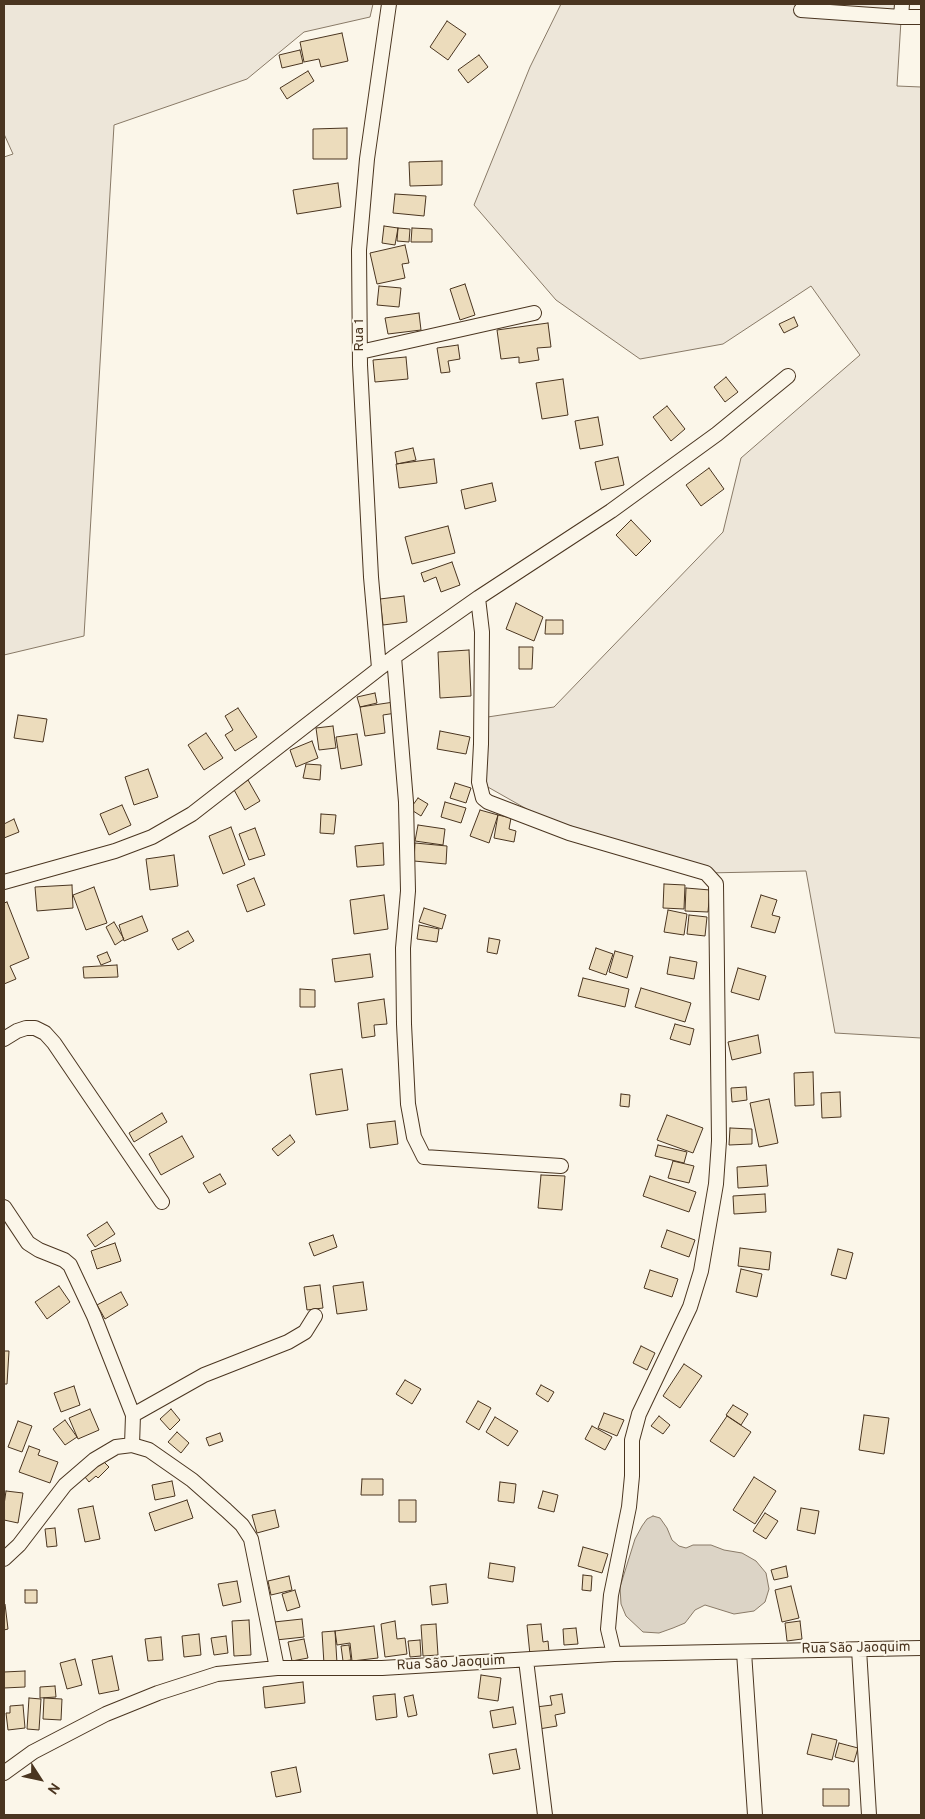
<!DOCTYPE html>
<meta charset="utf-8">
<style>
body{margin:0}
#map{position:relative;width:925px;height:1819px;overflow:hidden;background:#fbf6e9;font-family:Overpass,sans-serif}
canvas{display:block}
.frame{position:absolute;inset:0;border:5px solid #4a3520;pointer-events:none}
.north{position:absolute;left:15px;top:1754px;width:50px;height:50px;-webkit-text-stroke:4px #fbf6e9;paint-order:stroke;rotate:125deg;font-size:14px;font-weight:700;line-height:20px;text-align:center;color:#4a3520}
.north::after{content:'';display:block;margin:auto;width:18px;height:22px;background:#4a3520;clip-path:polygon(50% 0,100% 100%,50% 72%,0 100%)}
</style>
<div id="map">
<canvas width="925" height="1819"></canvas>
<div class="frame"></div>
<div class="north">N</div>
</div>
<script>
const g = document.querySelector('canvas').getContext('2d');
g.lineJoin = 'round';
function fill(path, color) { g.fillStyle = color; g.fill(path, 'evenodd'); }
const poly = rows => new Path2D(rows.map(r => 'M' + r).join(''));
function stroke(path, color, width, dash) { g.strokeStyle = color; g.lineWidth = width; g.lineCap = dash ? 'butt' : 'round'; g.setLineDash(dash || []); g.stroke(path); }
function drawText(font, color, halo, rows, align = 'center') {
  g.font = font + ' Overpass,sans-serif'; g.lineWidth = 4; g.setLineDash([]); g.textBaseline = 'middle'; g.strokeStyle = halo; g.fillStyle = color; for (const [text, x, y, turn = 0] of rows) {
    g.save(); g.translate(x, y); g.rotate((+turn || 0) * Math.PI / 180); g.textAlign = isNaN(turn) ? turn : align; if (halo) g.strokeText(text, 0, 0); g.fillText(text, 0, 0); g.restore();
  }
}
const green = poly([
 [4,4,373,4,370,17,304,32,247,79,114,125,84,636,4,655,4,157,13,154,4,134,4,4],
 [561,4,902,4,897,86,921,87,921,1038,835,1033,806,871,706,873,569,833,479,782,481,718,554,707,723,532,741,458,860,355,811,286,723,344,640,359,556,300,474,205,530,67,561,4]
]);
fill(green, '#ede6d9');
stroke(green, '#887966', 1);
const water = poly([
 [653,1516,660,1518,667,1528,672,1540,679,1546,686,1548,693,1545,711,1545,724,1550,742,1553,756,1561,766,1573,769,1589,765,1602,754,1611,734,1614,705,1605,695,1610,685,1623,673,1628,659,1633,643,1632,626,1616,621,1604,620,1587,635,1539,642,1526,647,1519,653,1516]
]);
fill(water, '#dcd4c6');
stroke(water, '#887966', 1);
const building = poly([
 [447,21,466,34,448,60,430,47,447,21],
 [342,33,348,61,321,67,319,59,304,62,300,42,342,33],
 [300,50,303,63,282,68,279,55,300,50],
 [479,55,488,67,468,83,458,70,479,55],
 [308,71,314,81,287,99,280,88,308,71],
 [347,128,347,159,313,159,313,129,347,128],
 [442,161,442,185,410,186,409,162,442,161],
 [338,183,341,207,297,214,293,190,338,183],
 [395,194,426,196,424,216,393,213,395,194],
 [384,226,398,228,395,245,382,243,384,226],
 [398,228,410,229,409,242,397,241,398,228],
 [412,228,432,229,432,242,411,242,412,228],
 [405,245,409,263,402,264,405,278,377,284,370,253,405,245],
 [465,284,475,315,460,320,450,289,465,284],
 [379,286,401,288,399,307,377,305,379,286],
 [419,313,421,330,388,334,385,318,419,313],
 [794,317,798,326,784,333,779,324,794,317],
 [548,323,551,347,537,348,539,360,519,363,519,357,501,359,497,330,548,323],
 [458,345,460,359,448,361,450,372,441,373,437,348,458,345],
 [406,357,408,379,375,382,373,360,406,357],
 [726,377,738,392,725,402,714,387,726,377],
 [563,379,568,415,542,419,536,383,563,379],
 [667,406,685,429,671,441,653,417,667,406],
 [598,417,603,445,580,449,575,421,598,417],
 [413,448,416,460,397,464,395,452,413,448],
 [618,457,624,485,601,490,595,462,618,457],
 [434,459,437,483,399,488,396,464,434,459],
 [709,468,724,489,701,506,686,485,709,468],
 [492,483,496,501,465,509,461,490,492,483],
 [631,520,651,541,636,556,616,535,631,520],
 [448,526,455,553,412,564,405,537,448,526],
 [452,562,460,585,441,592,436,577,424,582,421,573,452,562],
 [404,596,407,622,383,625,380,599,404,596],
 [516,603,543,617,534,641,506,629,516,603],
 [546,620,563,620,563,634,545,634,546,620],
 [519,647,533,647,532,669,519,669,519,647],
 [469,650,471,696,440,698,438,652,469,650],
 [375,693,377,703,360,707,357,697,375,693],
 [394,702,396,713,383,715,385,733,365,736,360,707,394,702],
 [238,708,257,737,235,751,225,735,233,730,225,716,238,708],
 [18,715,47,719,43,742,14,738,18,715],
 [333,726,336,748,319,750,316,728,333,726],
 [440,731,470,737,466,754,437,749,440,731],
 [206,733,223,758,204,770,188,745,206,733],
 [357,734,362,765,341,769,336,737,357,734],
 [312,741,318,758,296,767,290,750,312,741],
 [306,764,321,765,320,780,303,778,306,764],
 [148,769,158,797,134,805,125,777,148,769],
 [248,780,260,801,245,810,233,788,248,780],
 [455,783,471,788,466,803,450,798,455,783],
 [418,798,428,804,421,816,410,809,418,798],
 [445,802,466,808,461,823,441,817,445,802],
 [122,805,131,825,109,835,100,814,122,805],
 [480,810,498,815,489,843,470,836,480,810],
 [321,814,336,815,334,834,320,833,321,814],
 [498,815,511,818,509,829,516,831,514,842,494,838,498,815],
 [14,819,19,832,4,838,4,824,14,819],
 [418,825,445,829,443,845,415,841,418,825],
 [231,827,245,865,223,874,209,836,231,827],
 [255,828,265,855,249,860,239,834,255,828],
 [383,843,384,865,357,867,355,846,383,843],
 [415,843,447,846,446,864,414,861,415,843],
 [174,855,178,886,150,890,146,859,174,855],
 [254,878,265,905,247,912,237,885,254,878],
 [664,884,685,885,684,909,663,908,664,884],
 [72,885,73,908,37,911,35,887,72,885],
 [94,887,107,923,86,930,73,895,94,887],
 [686,888,710,890,708,912,685,911,686,888],
 [384,895,388,929,354,934,350,900,384,895],
 [761,895,777,900,772,915,780,917,775,933,751,927,761,895],
 [7,902,29,958,10,966,16,979,4,984,4,903,7,902],
 [424,908,446,915,442,929,419,922,424,908],
 [668,910,687,914,684,935,664,932,668,910],
 [689,915,707,917,705,936,687,934,689,915],
 [142,916,148,931,124,941,119,925,142,916],
 [114,922,124,939,115,945,106,927,114,922],
 [419,925,439,929,437,942,417,939,419,925],
 [188,931,194,941,178,950,172,939,188,931],
 [489,938,500,940,497,954,487,952,489,938],
 [596,948,613,954,606,975,589,969,596,948],
 [615,951,633,956,627,978,609,972,615,951],
 [107,952,111,961,101,965,97,956,107,952],
 [370,954,373,977,335,982,332,959,370,954],
 [670,957,697,962,694,979,667,974,670,957],
 [117,965,118,977,84,978,83,967,117,965],
 [738,968,766,976,759,1000,731,992,738,968],
 [583,978,629,989,625,1007,578,996,583,978],
 [641,988,691,1003,685,1022,635,1007,641,988],
 [300,989,315,990,315,1007,300,1007,300,989],
 [384,999,387,1024,374,1025,375,1036,362,1038,358,1003,384,999],
 [675,1024,694,1029,690,1045,670,1039,675,1024],
 [758,1035,761,1053,732,1060,728,1042,758,1035],
 [342,1069,348,1110,316,1115,310,1074,342,1069],
 [813,1072,814,1105,795,1106,794,1073,813,1072],
 [746,1087,747,1100,732,1102,731,1088,746,1087],
 [840,1092,841,1117,822,1118,821,1093,840,1092],
 [621,1094,630,1095,629,1107,620,1106,621,1094],
 [769,1099,778,1143,759,1147,750,1103,769,1099],
 [162,1113,167,1122,134,1142,129,1133,162,1113],
 [667,1115,703,1128,693,1153,657,1140,667,1115],
 [395,1121,398,1144,370,1148,367,1124,395,1121],
 [730,1128,752,1129,752,1144,729,1145,730,1128],
 [290,1135,295,1142,278,1156,272,1149,290,1135],
 [182,1136,194,1157,161,1175,149,1154,182,1136],
 [658,1145,687,1152,684,1163,655,1156,658,1145],
 [673,1161,694,1166,689,1183,668,1178,673,1161],
 [766,1165,768,1186,738,1188,737,1167,766,1165],
 [220,1174,226,1184,209,1193,203,1183,220,1174],
 [541,1175,565,1176,562,1210,538,1208,541,1175],
 [650,1176,696,1192,689,1212,643,1196,650,1176],
 [765,1194,766,1212,734,1214,733,1196,765,1194],
 [107,1222,115,1234,95,1247,87,1235,107,1222],
 [667,1230,695,1240,689,1257,661,1247,667,1230],
 [333,1235,337,1247,314,1256,309,1243,333,1235],
 [115,1243,121,1261,97,1269,91,1251,115,1243],
 [740,1248,771,1252,769,1270,738,1266,740,1248],
 [838,1249,853,1253,846,1279,831,1275,838,1249],
 [741,1269,762,1274,757,1297,736,1292,741,1269],
 [650,1270,678,1279,672,1297,644,1288,650,1270],
 [363,1282,367,1310,337,1314,333,1286,363,1282],
 [320,1285,323,1308,307,1310,304,1287,320,1285],
 [59,1286,70,1302,47,1319,35,1302,59,1286],
 [121,1292,128,1305,105,1319,97,1305,121,1292],
 [641,1346,655,1353,647,1370,633,1363,641,1346],
 [4,1351,9,1351,7,1384,4,1384,4,1351],
 [684,1364,702,1376,680,1408,663,1396,684,1364],
 [405,1380,421,1389,412,1404,396,1394,405,1380],
 [541,1385,554,1392,548,1402,536,1394,541,1385],
 [74,1386,80,1405,61,1412,54,1393,74,1386],
 [478,1401,491,1408,479,1430,466,1422,478,1401],
 [733,1405,748,1414,741,1425,726,1415,733,1405],
 [90,1409,99,1430,78,1439,69,1418,90,1409],
 [171,1409,180,1420,170,1430,160,1419,171,1409],
 [604,1413,624,1420,617,1436,598,1428,604,1413],
 [864,1415,889,1418,884,1454,859,1450,864,1415],
 [659,1416,670,1425,663,1434,651,1426,659,1416],
 [727,1416,751,1432,734,1457,710,1441,727,1416],
 [495,1417,518,1431,508,1446,486,1432,495,1417],
 [65,1420,77,1437,65,1445,53,1429,65,1420],
 [18,1421,32,1426,22,1452,8,1447,18,1421],
 [592,1426,612,1437,605,1450,585,1439,592,1426],
 [177,1432,189,1443,181,1453,168,1442,177,1432],
 [220,1433,223,1441,209,1446,206,1438,220,1433],
 [29,1446,40,1450,38,1455,58,1462,50,1483,19,1472,29,1446],
 [102,1460,109,1467,98,1478,96,1476,89,1482,85,1477,102,1460],
 [754,1477,776,1491,755,1524,733,1510,754,1477],
 [362,1479,383,1479,383,1495,361,1495,362,1479],
 [172,1481,175,1496,155,1500,152,1485,172,1481],
 [500,1482,516,1484,514,1503,498,1501,500,1482],
 [6,1491,23,1493,18,1523,4,1520,4,1505,6,1491],
 [543,1491,558,1495,554,1512,538,1508,543,1491],
 [187,1500,193,1518,155,1531,149,1513,187,1500],
 [399,1500,416,1500,416,1522,399,1522,399,1500],
 [93,1506,100,1539,85,1542,78,1509,93,1506],
 [801,1508,819,1511,815,1534,797,1530,801,1508],
 [275,1510,279,1527,257,1533,252,1515,275,1510],
 [765,1513,778,1521,766,1539,753,1531,765,1513],
 [55,1528,57,1546,47,1547,45,1529,55,1528],
 [583,1547,608,1554,602,1573,578,1566,583,1547],
 [490,1563,515,1567,513,1582,488,1578,490,1563],
 [786,1566,788,1577,774,1580,771,1570,786,1566],
 [583,1575,592,1576,591,1591,582,1590,583,1575],
 [289,1576,292,1590,271,1595,268,1581,289,1576],
 [237,1581,241,1602,223,1606,218,1584,237,1581],
 [446,1584,448,1603,432,1605,430,1586,446,1584],
 [791,1586,799,1618,782,1622,775,1590,791,1586],
 [25,1590,37,1590,37,1603,25,1603,25,1590],
 [295,1590,300,1607,287,1611,282,1594,295,1590],
 [4,1604,5,1604,8,1629,4,1630,4,1604],
 [302,1619,304,1637,276,1640,274,1622,302,1619],
 [249,1620,251,1655,234,1656,232,1621,249,1620],
 [395,1621,397,1639,405,1638,407,1654,385,1657,381,1624,395,1621],
 [800,1621,802,1639,787,1641,785,1623,800,1621],
 [436,1624,438,1655,423,1656,421,1625,436,1624],
 [541,1624,543,1642,548,1641,549,1652,530,1655,527,1625,541,1624],
 [374,1626,378,1658,352,1661,350,1643,337,1645,335,1631,374,1626],
 [576,1628,578,1644,564,1645,563,1629,576,1628],
 [335,1631,337,1663,324,1664,322,1632,335,1631],
 [199,1634,201,1655,184,1657,182,1636,199,1634],
 [226,1636,228,1653,214,1655,211,1638,226,1636],
 [161,1637,163,1660,148,1661,145,1639,161,1637],
 [304,1639,308,1658,292,1661,288,1642,304,1639],
 [420,1640,421,1656,410,1657,408,1641,420,1640],
 [349,1645,351,1660,343,1661,341,1646,349,1645],
 [112,1656,119,1690,99,1694,92,1660,112,1656],
 [75,1659,82,1685,67,1689,60,1663,75,1659],
 [25,1671,25,1687,4,1688,4,1672,25,1671],
 [481,1675,501,1678,498,1701,478,1698,481,1675],
 [303,1682,305,1703,265,1708,263,1687,303,1682],
 [55,1686,56,1697,40,1698,40,1687,55,1686],
 [395,1694,397,1717,376,1720,373,1696,395,1694],
 [562,1694,565,1713,555,1715,557,1726,539,1729,536,1707,552,1705,550,1696,562,1694],
 [413,1695,417,1715,408,1717,404,1697,413,1695],
 [29,1698,41,1699,39,1730,27,1729,29,1698],
 [44,1698,62,1699,61,1720,43,1719,44,1698],
 [23,1705,25,1728,8,1730,6,1713,10,1713,10,1706,23,1705],
 [513,1707,516,1724,493,1728,490,1711,513,1707],
 [812,1734,837,1740,832,1760,807,1754,812,1734],
 [839,1743,858,1748,854,1762,835,1757,839,1743],
 [516,1749,520,1769,493,1774,489,1754,516,1749],
 [296,1767,301,1792,276,1797,271,1772,296,1767],
 [823,1789,849,1789,849,1806,823,1806,823,1789]
]);
fill(building, '#ecdcbc');
stroke(building, '#4a3520', 1);
const street = poly([
 [902,4,901,17,921,17],
 [801,10,901,17],
 [360,352,534,313],
 [478,598,482,632,481,744,479,782,483,798,488,802,569,833,706,873,716,884,719,1141,716,1184,701,1271,690,1307,639,1414,632,1440,632,1476,629,1507,611,1595,608,1629,614,1654],
 [394,657,406,802,408,891,403,948,404,1024,408,1104,414,1137,424,1157,561,1166],
 [379,668,371,577,360,365,359,250,367,159,389,4],
 [4,882,115,851,152,837,192,814,394,657,478,598,611,511,717,434,788,376],
 [4,1039,17,1031,26,1028,35,1028,45,1033,54,1043,162,1202],
 [4,1207,28,1243,39,1250,64,1260,70,1265,94,1316,133,1415,132,1445],
 [133,1415,204,1375,288,1342,305,1332,315,1316],
 [4,1559,19,1545,65,1485,94,1460,116,1447,132,1445,149,1450,192,1480,226,1510,242,1525,251,1539,277,1668],
 [859,1649,869,1815],
 [744,1652,755,1815],
 [526,1660,545,1815],
 [4,1773,33,1752,106,1714,158,1693,217,1674,277,1668,382,1668,614,1654,921,1648]
]);
stroke(street, '#4a3520', 16);
stroke(street, '#fbf6e9', 14);
drawText('14px', '#4a3520', '#fbf6e9', [
 ["Rua 1",360,335,-90],
 ["Rua São Jaoquim",856,1649,-1],
 ["Rua São Jaoquim",451,1664,-3]
]);
</script>
